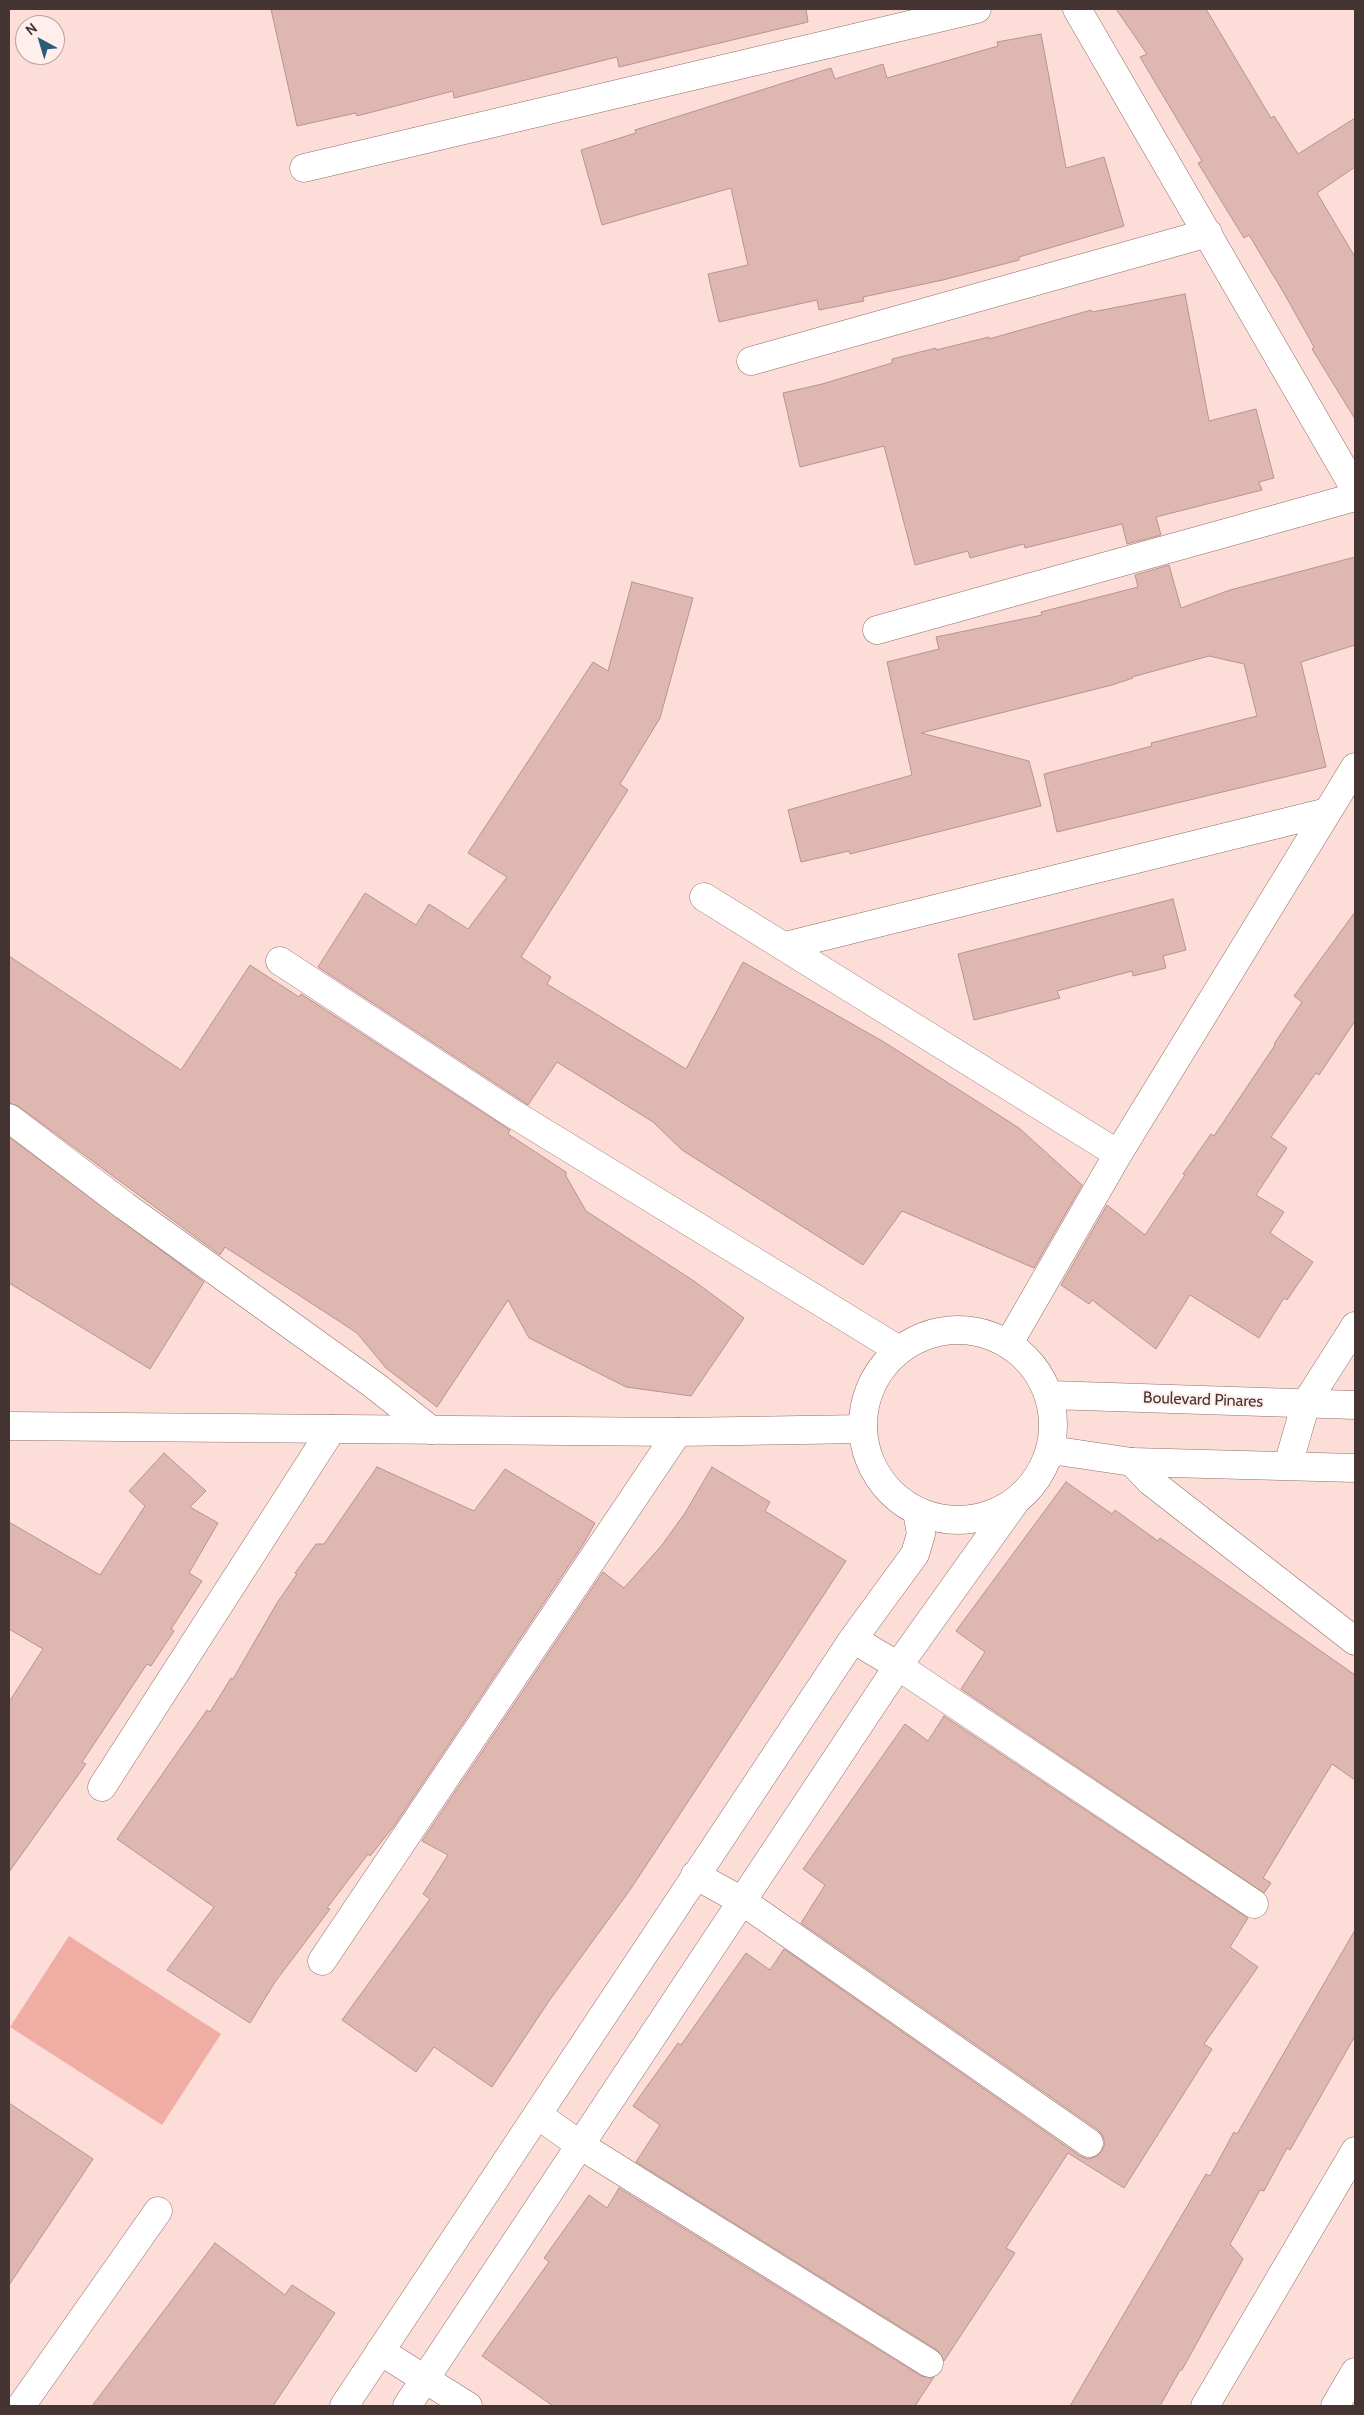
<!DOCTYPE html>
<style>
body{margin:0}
#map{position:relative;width:1364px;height:2415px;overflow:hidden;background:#fdddd8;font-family:Cabin,sans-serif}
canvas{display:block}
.frame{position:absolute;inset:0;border:10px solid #453532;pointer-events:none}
.north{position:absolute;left:15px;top:15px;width:50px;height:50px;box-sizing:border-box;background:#ffeeec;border:1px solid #b5a4a2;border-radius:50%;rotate:321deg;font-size:14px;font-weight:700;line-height:20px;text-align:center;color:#453532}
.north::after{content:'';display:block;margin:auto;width:18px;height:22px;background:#2c5c7a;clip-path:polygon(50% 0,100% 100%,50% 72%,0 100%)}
</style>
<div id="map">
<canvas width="1364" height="2415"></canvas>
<div class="frame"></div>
<div class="north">N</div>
</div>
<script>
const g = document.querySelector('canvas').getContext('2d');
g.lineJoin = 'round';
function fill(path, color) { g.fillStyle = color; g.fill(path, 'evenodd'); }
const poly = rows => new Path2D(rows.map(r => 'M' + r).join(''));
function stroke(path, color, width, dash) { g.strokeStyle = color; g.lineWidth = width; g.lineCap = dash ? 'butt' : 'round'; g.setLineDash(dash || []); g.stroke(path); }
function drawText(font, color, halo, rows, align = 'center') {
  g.font = font + ' Cabin,sans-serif'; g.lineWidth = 4; g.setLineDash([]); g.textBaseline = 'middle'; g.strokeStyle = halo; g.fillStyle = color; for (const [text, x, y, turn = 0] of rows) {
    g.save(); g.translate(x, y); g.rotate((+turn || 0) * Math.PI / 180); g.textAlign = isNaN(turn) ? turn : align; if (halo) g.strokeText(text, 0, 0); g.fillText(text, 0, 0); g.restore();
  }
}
fill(poly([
 [69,1936,221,2034,162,2125,10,2027]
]), '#efada3');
const building = poly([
 [271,9,806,9,808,22,619,67,617,57,454,98,453,91,357,116,356,113,297,126,271,9],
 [1116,9,1206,9,1271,118,1274,116,1298,154,1355,118,1355,167,1317,193,1355,257,1355,419,1312,349,1314,347,1285,295,1249,235,1244,238,1198,163,1202,161,1140,57,1147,54,1116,9],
 [1041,34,1066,168,1104,157,1124,226,1019,257,1019,260,943,280,863,297,864,301,819,310,817,300,719,322,708,274,748,265,731,188,602,225,581,150,636,133,635,130,831,68,835,79,883,64,887,78,998,46,997,42,1041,34],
 [1185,294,1209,421,1256,409,1274,478,1259,482,1262,490,1156,517,1161,535,1127,544,1122,524,1025,548,1024,544,970,558,968,551,915,565,884,446,800,467,783,393,822,384,892,363,892,359,936,348,936,350,989,337,989,339,1091,310,1092,312,1185,294],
 [1355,557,1355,645,1301,662,1326,767,1057,832,1044,774,1152,746,1151,743,1257,716,1244,664,1209,656,1132,677,1133,678,1112,685,921,733,1029,761,1041,806,850,854,849,851,801,862,788,810,912,775,887,662,939,649,936,637,1042,615,1041,612,1138,587,1135,575,1169,565,1181,608,1230,590,1355,557],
 [632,582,693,598,660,718,620,784,628,790,521,957,551,977,547,984,686,1069,743,962,884,1042,1019,1128,1082,1185,1034,1268,902,1211,863,1265,682,1150,653,1122,557,1062,528,1105,318,967,365,893,416,925,429,904,468,929,507,877,468,853,593,662,608,671,632,582],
 [1173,899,1186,950,1163,956,1166,968,1133,976,1132,971,1057,991,1060,998,974,1020,958,954,1173,899],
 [1355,912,1355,1021,1319,1075,1316,1073,1271,1137,1287,1148,1256,1195,1284,1212,1270,1233,1313,1262,1287,1300,1284,1298,1259,1338,1190,1295,1156,1349,1092,1300,1089,1304,1061,1285,1107,1205,1145,1235,1185,1175,1183,1174,1211,1134,1214,1136,1275,1045,1274,1044,1302,1002,1294,996,1355,912],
 [9,956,181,1070,250,965,299,997,301,994,510,1130,508,1134,566,1172,566,1176,586,1211,694,1281,744,1318,691,1396,626,1387,529,1338,508,1300,437,1407,386,1368,357,1333,225,1247,220,1255,18,1106,9,1103,9,956],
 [9,1137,204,1282,150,1369,9,1283,9,1137],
 [164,1453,206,1491,190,1507,218,1523,189,1573,202,1581,171,1629,174,1631,151,1666,147,1664,82,1762,86,1764,9,1872,9,1702,43,1649,9,1629,9,1522,100,1575,145,1506,129,1491,164,1453],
 [377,1467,474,1511,505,1469,595,1523,584,1543,394,1826,370,1856,368,1854,327,1908,330,1909,275,1982,250,2023,167,1970,214,1907,117,1839,207,1710,210,1712,231,1678,233,1679,277,1603,297,1574,295,1573,316,1544,324,1544,377,1467],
 [712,1467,770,1502,765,1511,846,1561,630,1890,549,2001,492,2087,434,2047,416,2072,342,2020,430,1899,423,1894,448,1855,422,1841,603,1572,624,1588,662,1545,685,1513,712,1467],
 [1066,1482,1112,1514,1115,1510,1158,1541,1160,1538,1355,1675,1355,1780,1332,1764,1263,1878,1271,1883,1264,1893,961,1689,985,1652,956,1631,1066,1482],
 [944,1716,1248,1918,1230,1947,1258,1967,1204,2044,1212,2049,1124,2188,1068,2153,1006,2248,1015,2253,944,2361,937,2350,636,2162,660,2125,633,2106,678,2043,681,2045,746,1953,770,1970,784,1949,1080,2156,1088,2159,1095,2157,1101,2152,1105,2144,1103,2136,1098,2130,801,1923,825,1885,803,1869,905,1724,928,1741,944,1716],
 [1355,1930,1355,2036,1290,2150,1287,2148,1264,2191,1260,2190,1230,2244,1243,2259,1182,2370,1180,2370,1160,2406,1070,2406,1206,2174,1210,2176,1234,2132,1237,2134,1355,1930],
 [9,2103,93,2159,9,2285,9,2103],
 [619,2188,921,2376,934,2377,915,2406,553,2406,482,2356,549,2262,544,2258,589,2195,607,2208,619,2188],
 [215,2243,285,2295,292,2285,335,2313,273,2406,92,2406,215,2243]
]);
fill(building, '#deb7b0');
stroke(building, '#b9938d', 1);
const street = poly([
 [1077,9,1355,489],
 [304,168,977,9],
 [751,361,1208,233],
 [877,630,1355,497],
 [704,897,1118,1154],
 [785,946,1327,812],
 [280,961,507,1110,899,1350],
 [9,1118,125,1206,374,1385,431,1430],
 [1009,1343,1118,1154,1355,767],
 [1132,1462,1150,1481,1355,1641],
 [1288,1465,1306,1403,1355,1326],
 [853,1639,898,1666,1254,1904],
 [102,1787,332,1429],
 [695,1875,742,1901,1089,2143],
 [322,1961,678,1432],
 [538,2115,580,2145,929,2363],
 [380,2351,468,2406],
 [21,2406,158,2211],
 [344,2406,853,1639,915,1554,921,1534,917,1511],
 [407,2406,898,1666,1015,1502],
 [1205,2406,1355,2151],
 [1335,2406,1355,2372]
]);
const secondary = poly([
 '863 1425a95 95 0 1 1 190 0a95 95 0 1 1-190 0Z',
 [1050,1395,1355,1405],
 [9,1426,678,1432,863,1429],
 [1051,1450,1132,1462,1355,1468]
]);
stroke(street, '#916e68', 29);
stroke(secondary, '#916e68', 29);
stroke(street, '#fff', 28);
stroke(secondary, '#fff', 28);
drawText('16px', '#453532', '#ffeeec', [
 ["Boulevard Pinares",1203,1400,2]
]);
</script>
